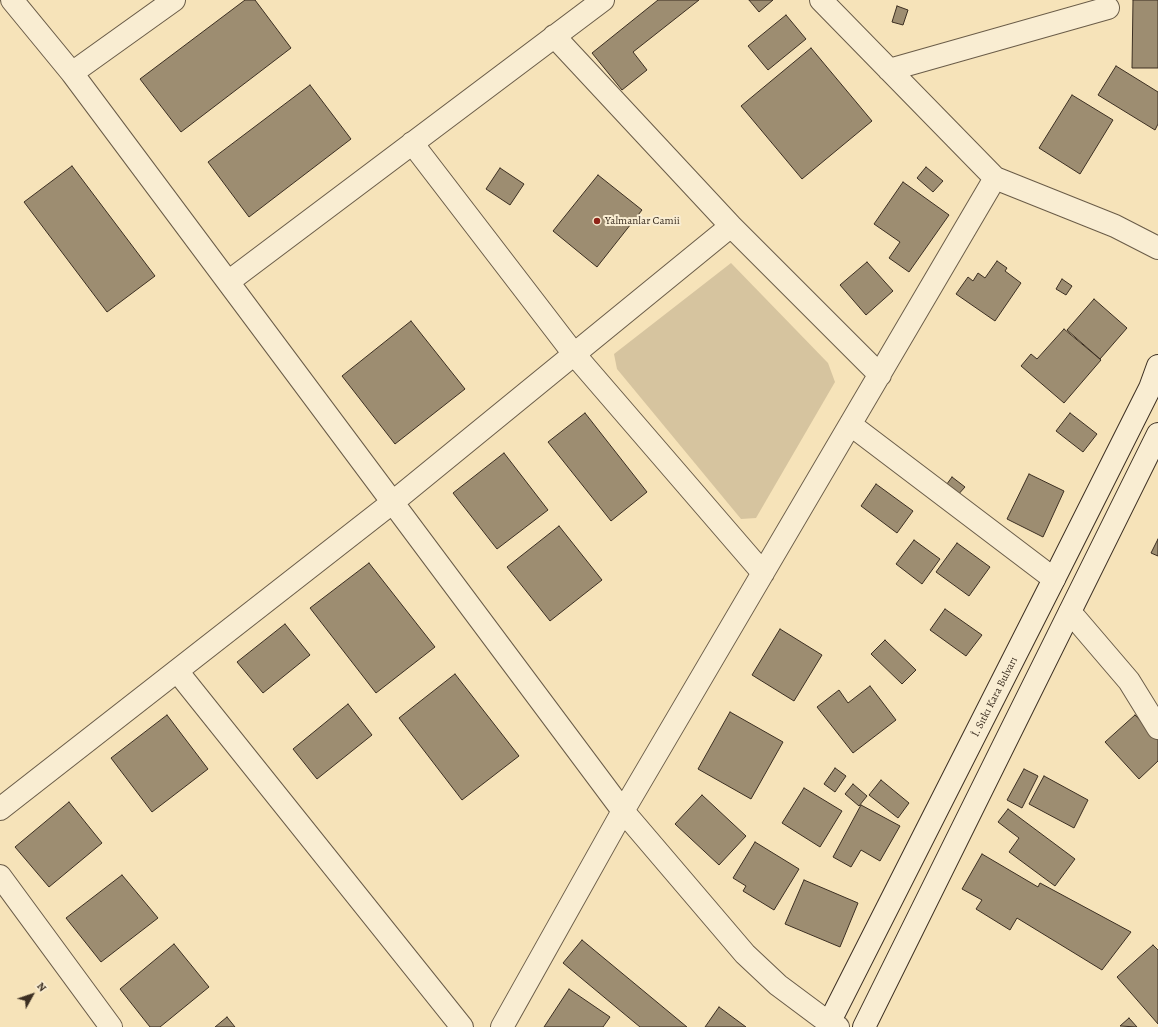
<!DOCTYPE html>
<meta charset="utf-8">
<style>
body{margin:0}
#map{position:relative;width:1158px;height:1027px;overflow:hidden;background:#f6e3b9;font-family:Alegreya,serif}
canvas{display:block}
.north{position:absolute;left:12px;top:975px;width:40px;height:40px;-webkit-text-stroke:3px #f9edd2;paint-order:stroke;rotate:50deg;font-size:11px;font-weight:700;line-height:16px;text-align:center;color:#3c2f22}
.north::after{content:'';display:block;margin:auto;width:14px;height:18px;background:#3c2f22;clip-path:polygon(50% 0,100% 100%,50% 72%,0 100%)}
</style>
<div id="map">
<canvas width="1158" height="1027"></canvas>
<div class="north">N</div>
</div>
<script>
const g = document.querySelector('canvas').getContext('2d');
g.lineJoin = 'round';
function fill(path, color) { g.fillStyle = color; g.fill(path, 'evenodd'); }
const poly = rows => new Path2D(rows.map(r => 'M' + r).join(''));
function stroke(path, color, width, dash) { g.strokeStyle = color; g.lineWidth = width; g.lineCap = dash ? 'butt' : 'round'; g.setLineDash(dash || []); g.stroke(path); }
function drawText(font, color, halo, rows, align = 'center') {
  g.font = font + ' Alegreya,serif'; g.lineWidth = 4; g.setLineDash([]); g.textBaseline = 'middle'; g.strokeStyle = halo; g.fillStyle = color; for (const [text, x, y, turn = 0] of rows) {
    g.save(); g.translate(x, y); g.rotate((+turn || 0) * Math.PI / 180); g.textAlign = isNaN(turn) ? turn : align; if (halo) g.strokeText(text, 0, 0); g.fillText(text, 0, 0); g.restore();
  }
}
fill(poly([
 [731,263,828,363,835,382,756,518,741,519,617,369,614,354]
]), '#d6c49f');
const building = poly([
 [245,0,255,0,291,48,181,132,140,79,245,0],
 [658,0,699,0,633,52,647,70,622,90,592,53,658,0],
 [749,0,773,0,759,12,749,0],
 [1133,0,1158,0,1158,68,1132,68,1133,0],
 [897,6,908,10,903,25,892,22,897,6],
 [786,15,806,39,768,70,748,46,786,15],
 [811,48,872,121,802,179,741,106,811,48],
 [1116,66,1158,92,1158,124,1155,130,1098,95,1116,66],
 [310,85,351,139,249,217,208,162,310,85],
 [1072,95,1113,120,1080,174,1039,148,1072,95],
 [72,166,155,276,107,312,24,202,72,166],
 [926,167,943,181,933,192,917,178,926,167],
 [500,168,524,184,510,205,486,189,500,168],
 [598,175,642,210,597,267,553,231,598,175],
 [903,182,949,215,909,272,889,258,900,242,874,224,903,182],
 [997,261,1007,268,1005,271,1021,283,995,321,956,294,968,277,973,281,978,273,985,278,997,261],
 [867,262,893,291,866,315,840,285,867,262],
 [1062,279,1072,286,1066,295,1056,289,1062,279],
 [1094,299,1127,328,1100,359,1067,330,1094,299],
 [411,321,465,389,395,444,342,376,411,321],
 [1064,329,1101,360,1064,403,1021,366,1031,354,1037,359,1064,329],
 [585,413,647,492,611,521,548,442,585,413],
 [1070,413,1097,434,1083,452,1056,431,1070,413],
 [504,453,548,510,497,549,453,493,504,453],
 [1029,474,1064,491,1043,537,1007,519,1029,474],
 [952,477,965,487,956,497,944,488,952,477],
 [876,484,913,511,897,533,861,506,876,484],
 [559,526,602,580,550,621,507,567,559,526],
 [1158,539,1158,556,1151,553,1158,539],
 [914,540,940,559,922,584,896,564,914,540],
 [957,543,990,567,969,596,936,572,957,543],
 [369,563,435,647,376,693,310,608,369,563],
 [945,609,982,635,966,656,930,630,945,609],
 [285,624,310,655,263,693,237,662,285,624],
 [780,629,822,655,794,701,752,675,780,629],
 [885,640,916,670,902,684,871,654,885,640],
 [455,674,519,756,462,800,399,718,455,674],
 [870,686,896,720,853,753,817,707,839,690,848,703,870,686],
 [348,704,372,735,317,779,293,749,348,704],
 [730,712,783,742,751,799,698,769,730,712],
 [167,715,208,769,152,812,111,758,167,715],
 [1135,715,1158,739,1158,761,1139,779,1105,742,1135,715],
 [835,768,846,776,835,792,824,784,835,768],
 [1024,769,1038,776,1022,808,1007,800,1024,769],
 [1044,776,1088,800,1074,828,1029,804,1044,776],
 [881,780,909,803,898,818,869,795,881,780],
 [853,784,867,796,859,806,845,794,853,784],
 [804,788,842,811,820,847,782,823,804,788],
 [702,795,746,836,719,865,675,824,702,795],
 [69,802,102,843,49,887,15,847,69,802],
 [861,805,900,826,880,861,861,850,851,867,833,857,861,805],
 [1008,809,1075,859,1055,886,1009,852,1019,838,998,822,1008,809],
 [755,842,799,869,774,910,743,891,746,886,733,878,755,842],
 [982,854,1038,887,1040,883,1131,932,1102,970,1017,918,1010,930,976,909,982,900,962,889,982,854],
 [122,875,158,918,101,962,66,918,122,875],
 [804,880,858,903,840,947,785,924,804,880],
 [582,940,687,1027,640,1027,563,963,582,940],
 [174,944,209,987,160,1027,150,1027,120,989,174,944],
 [1153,945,1158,950,1158,1024,1117,977,1153,945],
 [569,989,610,1017,603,1027,544,1027,569,989],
 [719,1007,746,1027,705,1027,719,1007],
 [227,1017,235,1027,215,1027,227,1017],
 [1129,1018,1137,1027,1120,1026,1129,1018]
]);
fill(building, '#9d8d71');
stroke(building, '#3c2f22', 1);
const street = poly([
 [12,0,72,73,623,811,745,954,778,985,829,1023,838,1027],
 [821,0,995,178,1115,226,1158,248],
 [554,36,731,226,880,375],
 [889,70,1108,8],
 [72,73,174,0],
 [412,143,574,354,763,573],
 [228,282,603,0],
 [851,425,1054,579],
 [1070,612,1129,681,1158,728],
 [177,671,462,1027],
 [0,809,393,502,731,226],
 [0,876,111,1027],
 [502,1027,623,811,995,178]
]);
const secondary = poly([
 [827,1027,1054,579,1150,388,1158,366],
 [864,1027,1158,434]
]);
stroke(street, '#6a5c48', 24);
stroke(secondary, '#3c2f22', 24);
stroke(street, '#f9edd2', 22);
stroke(secondary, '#f9edd2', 22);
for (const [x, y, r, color] of [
 [597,221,4,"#8f2418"]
]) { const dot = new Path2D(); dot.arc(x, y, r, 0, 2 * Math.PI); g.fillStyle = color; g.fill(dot); stroke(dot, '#f9edd2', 1.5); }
drawText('11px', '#3c2f22', '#f9edd2', [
 ["Yalmanlar Camii",605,221]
], 'left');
drawText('11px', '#3c2f22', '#f9edd2', [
 ["İ. Sıtkı Kara Bulvarı",995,697,-63]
]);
</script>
